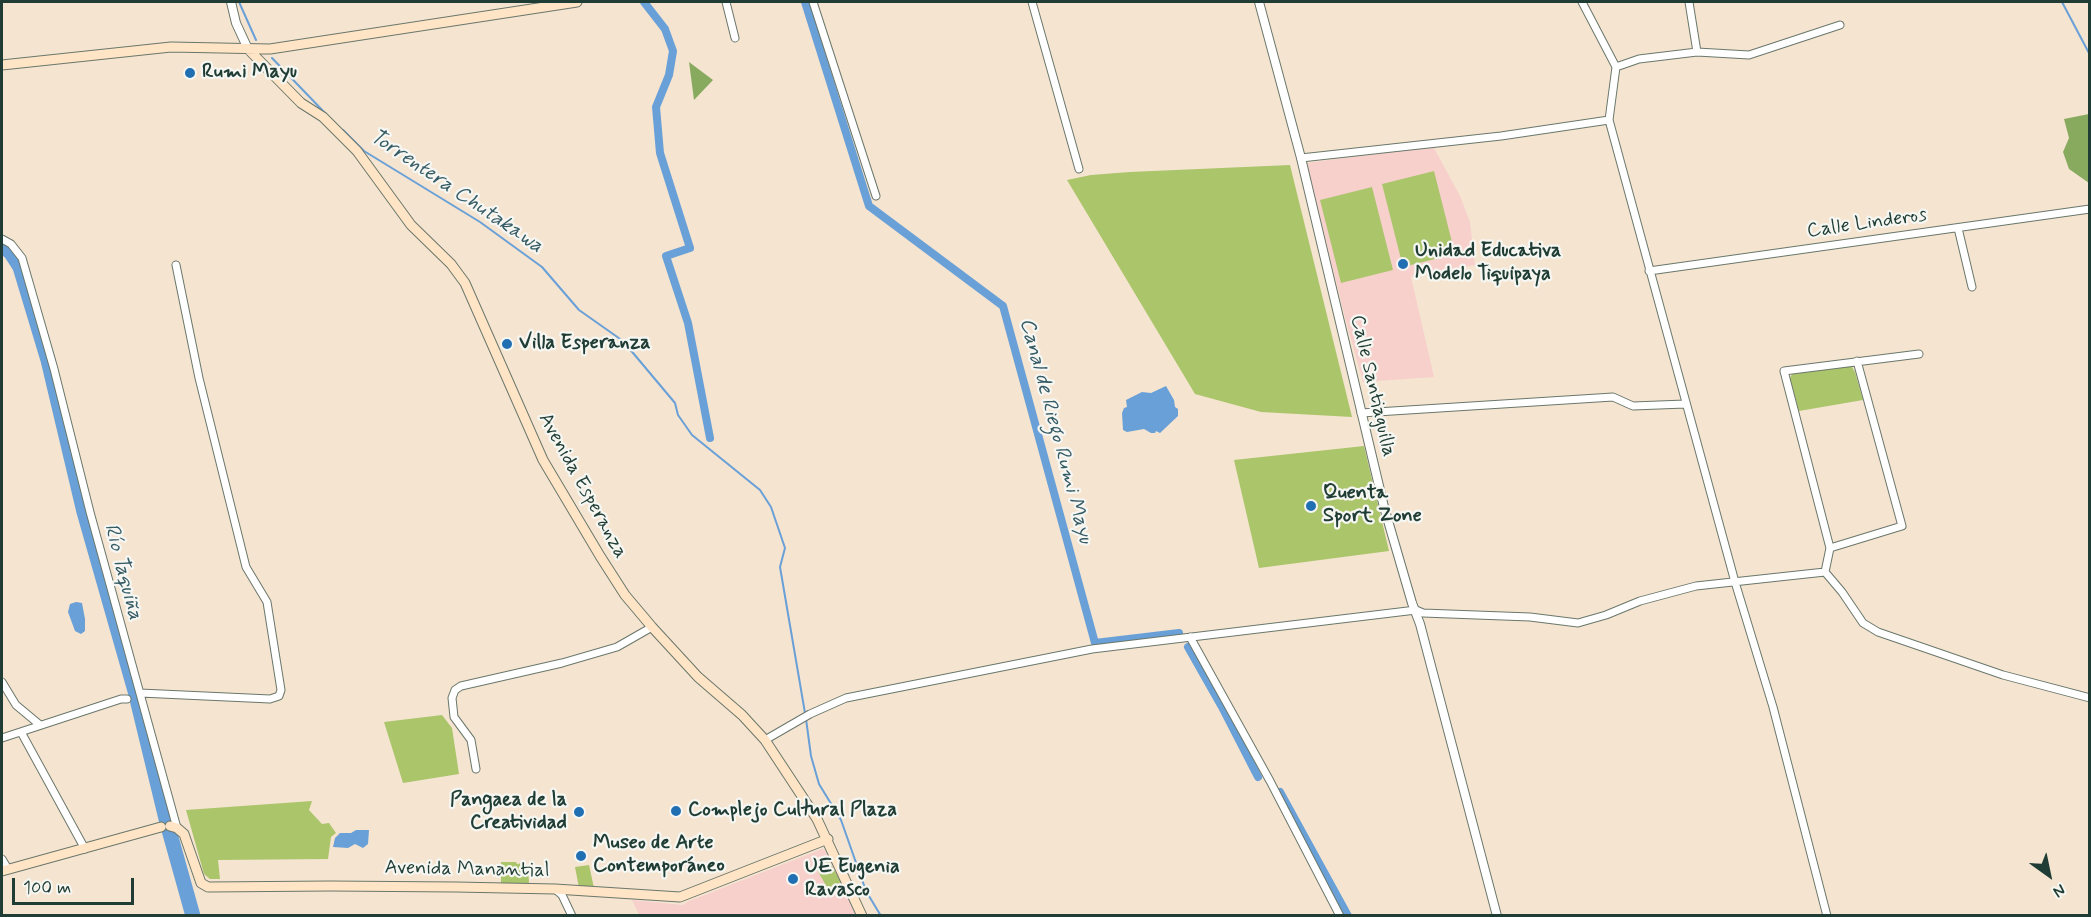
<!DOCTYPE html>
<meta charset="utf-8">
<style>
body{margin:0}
#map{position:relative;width:2091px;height:917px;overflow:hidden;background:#f5e4d0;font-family:Mynerve,sans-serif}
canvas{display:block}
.frame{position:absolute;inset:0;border:3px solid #1f3d34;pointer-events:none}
.north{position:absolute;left:2019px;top:845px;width:60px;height:60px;-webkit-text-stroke:4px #f6f6f2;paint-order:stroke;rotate:147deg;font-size:16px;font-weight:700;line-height:24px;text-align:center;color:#1f3d34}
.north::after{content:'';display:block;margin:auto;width:21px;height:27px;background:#1f3d34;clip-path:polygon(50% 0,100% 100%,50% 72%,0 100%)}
.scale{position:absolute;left:12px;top:878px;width:122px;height:27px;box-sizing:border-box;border:3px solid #1f3d34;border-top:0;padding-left:8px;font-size:18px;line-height:21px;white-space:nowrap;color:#1f3d34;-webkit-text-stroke:4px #f6f6f2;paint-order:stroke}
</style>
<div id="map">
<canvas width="2091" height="917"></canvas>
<div class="frame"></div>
<div class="north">N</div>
<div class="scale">100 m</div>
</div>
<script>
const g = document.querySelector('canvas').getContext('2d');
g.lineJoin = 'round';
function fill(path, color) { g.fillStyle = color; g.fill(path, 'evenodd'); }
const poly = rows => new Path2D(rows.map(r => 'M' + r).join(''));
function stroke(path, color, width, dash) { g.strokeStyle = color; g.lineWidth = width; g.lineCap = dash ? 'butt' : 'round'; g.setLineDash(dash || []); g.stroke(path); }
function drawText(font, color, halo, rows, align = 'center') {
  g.font = font + ' Mynerve,sans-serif'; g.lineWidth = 4.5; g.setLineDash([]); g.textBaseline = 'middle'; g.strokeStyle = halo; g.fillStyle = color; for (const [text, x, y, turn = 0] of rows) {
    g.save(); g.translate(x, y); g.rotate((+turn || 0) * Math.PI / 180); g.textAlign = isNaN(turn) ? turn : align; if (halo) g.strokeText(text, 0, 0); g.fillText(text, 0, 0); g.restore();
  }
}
fill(poly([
 [1433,146,1460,196,1470,222,1475,265,1411,277,1434,377,1363,382,1345,318,1307,163],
 [822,849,828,851,858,915,639,915,632,900,683,905,687,902]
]), '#f7d0cc');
fill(poly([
 [1290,165,1352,417,1261,412,1195,394,1067,180,1091,175,1130,172],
 [1434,171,1455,254,1403,267,1382,184],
 [1372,187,1393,270,1341,283,1320,200],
 [1847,366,1852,367,1855,372,1863,400,1799,411,1790,378,1792,374],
 [1364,446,1389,551,1259,568,1234,460],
 [442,715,452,728,459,774,403,783,384,722],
 [312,801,309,810,322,824,329,823,336,833,331,837,328,859,218,860,220,879,210,879,204,874,186,810],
 [829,861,841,882,828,889,816,868],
 [501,862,516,862,517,864,523,863,528,867,529,883,501,883],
 [589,865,594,888,579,888,575,867]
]), '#abc56b');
fill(poly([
 [689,62,713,80,694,100],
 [2089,114,2090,115,2089,183,2069,169,2063,152,2069,138,2064,119]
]), '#88aa5f');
fill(poly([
 [1166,386,1174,400,1175,407,1178,409,1178,416,1160,433,1156,431,1155,433,1151,433,1144,429,1127,432,1123,430,1122,413,1124,408,1127,407,1126,400,1142,392,1151,393],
 [76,602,82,603,85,619,85,631,81,634,75,631,68,612,70,604],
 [356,830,369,830,368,844,363,848,355,844,348,848,333,847,335,838,340,833,351,833]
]), '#69a0d7');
stroke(poly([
 [239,2,256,40],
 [2062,2,2090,55],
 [272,58,326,114],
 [343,130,364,151,480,222,542,267,579,310,623,341,675,403,678,415,692,435,760,490,771,507,785,548,780,567,805,713],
 [806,719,811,756,819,784,841,820,866,891,881,916]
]), '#69a0d7', 2);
stroke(poly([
 [644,2,665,29,673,51,669,75,656,107,660,153,690,248,666,256,688,323,710,438],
 [805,2,869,206,1003,306,1095,643,1179,633],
 [1188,647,1222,707,1258,777],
 [1280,792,1348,916]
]), '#69a0d7', 8);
stroke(poly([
 [2,245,11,253,20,267,48,360,84,512,135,691,167,823,193,916]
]), '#69a0d7', 15);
const minor = poly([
 [726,2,735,38],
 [813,2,876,196],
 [1032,2,1079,169],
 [1582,2,1616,67],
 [1689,2,1697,52],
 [1616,67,1609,120,1735,582,1773,707,1827,916],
 [1616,67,1639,59,1697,52,1749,55,1840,25],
 [1301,158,1501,136,1609,120],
 [1958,228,1972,287],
 [2,239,11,244,22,258,54,369,90,512,177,828],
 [1649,271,2090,209],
 [1361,413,1613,397,1633,406,1685,404],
 [1830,548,1902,526,1857,361],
 [1825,572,1830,548,1784,371,1919,354],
 [1190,637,1270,781,1340,916],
 [2,682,16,705,40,725],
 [140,693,270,699,279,696,281,690,267,602,246,567,199,378,176,265],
 [21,732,85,849],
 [2,738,121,699,127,699],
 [765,740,810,714,846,698,1092,649,1416,610,1423,613,1530,617,1578,623,1606,615,1640,601,1696,586,1825,572,1842,592,1863,623,1878,632,2003,675,2090,698],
 [476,769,471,740,454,717,452,698,455,690,461,686,562,663,617,647,652,627],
 [2,859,8,869],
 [555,889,562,895,572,916]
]);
const tertiary = poly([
 [231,2,236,23,248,49],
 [1259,2,1301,158,1384,507,1412,603,1420,624,1497,916]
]);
const secondary = poly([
 [248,49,301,103,323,117,357,151,411,225,451,264,465,283,543,460,600,556,625,595,652,627,698,677,742,715,765,740,817,819,862,916],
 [2,65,171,47,270,49,577,2],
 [170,826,177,828,184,834,201,883,208,887,330,886,456,887,555,889,680,897,828,839],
 [2,871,161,827]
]);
stroke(minor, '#6a776b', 9);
stroke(tertiary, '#6a776b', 10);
stroke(secondary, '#6a776b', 11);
stroke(minor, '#fff', 7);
stroke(tertiary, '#fff', 8);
stroke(secondary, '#ffe4c6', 9);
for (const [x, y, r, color] of [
 [190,73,6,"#1f6fb2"],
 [1403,264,6,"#1f6fb2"],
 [507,344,6,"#1f6fb2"],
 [1311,506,6,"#1f6fb2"],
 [676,811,6,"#1f6fb2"],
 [579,812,6,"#1f6fb2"],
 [581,856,6,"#1f6fb2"],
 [793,879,6,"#1f6fb2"]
]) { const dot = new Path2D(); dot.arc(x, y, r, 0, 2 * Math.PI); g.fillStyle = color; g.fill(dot); stroke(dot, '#f6f6f2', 2); }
drawText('bold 20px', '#1f3d34', '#f6f6f2', [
 ["Rumi Mayu",202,73],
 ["Unidad Educativa",1415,252],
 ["Modelo Tiquipaya",1415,275],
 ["Villa Esperanza",519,344],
 ["Quenta",1323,494],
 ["Sport Zone",1323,517],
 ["Pangaea de la",567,801,"right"],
 ["Creatividad",567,824,"right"],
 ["Complejo Cultural Plaza",688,811],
 ["Museo de Arte",593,844],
 ["Contemporáneo",593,867],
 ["UE Eugenia",805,868],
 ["Ravasco",805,891]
], 'left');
drawText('20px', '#1f3d34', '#f6f6f2', [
 ["Calle Linderos",1867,224,-8],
 ["Calle Santiaguilla",1372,386,77],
 ["Avenida Esperanza",582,486,61],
 ["Avenida Manantial",467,870,1]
]);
drawText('italic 21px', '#355b65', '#f6f6f2', [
 ["Torrentera Chutakawa",456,192,34],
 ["Canal de Riego Rumi Mayu",1055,431,75],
 ["Río Taquiña",122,572,75]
]);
</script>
